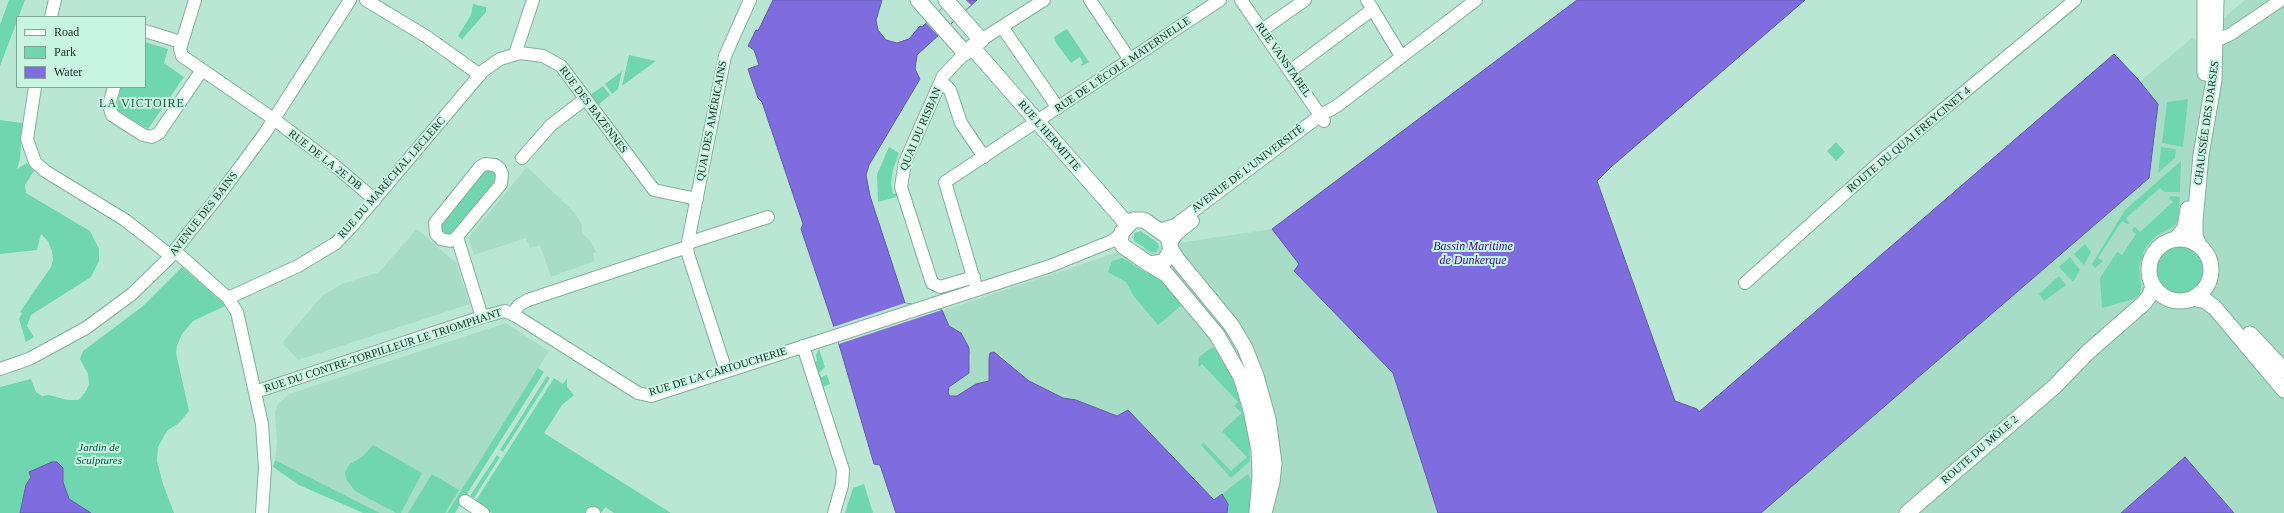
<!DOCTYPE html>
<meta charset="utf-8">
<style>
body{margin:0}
#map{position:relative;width:2284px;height:513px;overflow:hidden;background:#bae7d4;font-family:"Times New Roman",serif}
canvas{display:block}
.legend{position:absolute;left:16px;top:16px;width:130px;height:72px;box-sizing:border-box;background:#c7f5e1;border:1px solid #82a596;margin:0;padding:5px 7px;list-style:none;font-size:12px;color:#1b2d26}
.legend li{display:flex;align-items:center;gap:8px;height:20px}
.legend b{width:20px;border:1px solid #82a596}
</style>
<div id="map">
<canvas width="2284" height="513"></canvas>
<ul class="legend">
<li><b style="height:5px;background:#fff"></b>Road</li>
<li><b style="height:11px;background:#70d6b0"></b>Park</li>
<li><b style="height:11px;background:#7f6de0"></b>Water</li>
</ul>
</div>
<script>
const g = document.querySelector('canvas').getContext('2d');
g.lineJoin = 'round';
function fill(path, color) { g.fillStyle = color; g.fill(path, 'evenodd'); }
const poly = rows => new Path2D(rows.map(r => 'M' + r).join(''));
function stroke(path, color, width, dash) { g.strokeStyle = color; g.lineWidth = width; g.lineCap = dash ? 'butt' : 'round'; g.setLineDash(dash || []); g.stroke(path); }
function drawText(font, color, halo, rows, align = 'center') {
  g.font = font + ' "Times New Roman",serif'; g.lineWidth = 4; g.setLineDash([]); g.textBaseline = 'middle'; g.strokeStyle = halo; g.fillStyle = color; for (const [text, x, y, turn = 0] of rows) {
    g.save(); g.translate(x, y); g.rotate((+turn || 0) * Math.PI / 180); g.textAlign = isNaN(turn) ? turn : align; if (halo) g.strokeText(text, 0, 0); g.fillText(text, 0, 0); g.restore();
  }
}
fill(poly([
 [2245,0,2284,0,2284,513,2234,513,2185,457,2121,513,1761,513,2149,178,2139,82,2192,38,2198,40],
 [527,167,575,213,582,225,582,234,589,239,596,252,593,253,595,261,551,277,540,245,530,248,526,238,474,255,468,238],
 [417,229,456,263,470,304,298,360,282,343,322,296,342,284,379,272],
 [1272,229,1299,264,1294,271,1393,373,1438,513,1227,513,1228,504,1222,494,1214,501,1128,410,1117,416,1076,400,1063,398,1029,381,999,354,989,359,989,381,976,384,957,396,950,396,948,393,949,388,969,373,971,356,961,333,949,327,942,311,1118,252],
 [506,323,549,351,447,513,380,513,275,460,277,443,275,412,278,404,289,394]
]), '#a7ddc6');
fill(poly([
 [9,0,25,0,0,66,0,25],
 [473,4,486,7,486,12,463,38,463,40,458,36,471,15],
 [1067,29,1089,62,1082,66,1081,64,1083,63,1080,57,1071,63,1056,43,1054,37],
 [145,42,168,49,164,63,184,77,148,129,116,110,121,87,145,87],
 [629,55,656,61,622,86],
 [622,71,618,89,612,94,605,84],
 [603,86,610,95,598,105,590,95],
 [2188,99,2183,147,2162,143,2167,102],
 [0,120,22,123,20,159,17,169,27,163,34,171,25,185,26,193,90,231,99,249,99,261,91,277,31,315,27,326,34,337,26,342,19,319,22,313,20,312,51,267,53,260,52,251,48,241,41,234,37,250,0,254],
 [1836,142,1845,152,1836,161,1827,151],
 [889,147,899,153,893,170,891,183,893,194,899,193,900,196,878,202,877,174],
 [2161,147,2176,149,2175,158,2158,173],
 [2181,161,2180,192,2164,192,2160,188,2126,218,2129,223,2127,224,2122,221,2098,258,2103,261,2095,268,2092,264,2125,210],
 [483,170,495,170,498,181,452,235,446,235,440,232,441,220],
 [2171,196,2180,197,2178,220,2174,226,2156,236,2145,248,2139,267,2141,287,2140,294,2134,299,2102,308,2100,278,2117,252,2122,255,2136,234,2132,231,2133,228,2135,227,2140,232,2173,202,2169,198],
 [1141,231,1158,243,1159,247,1156,252,1151,252,1134,241,1134,233],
 [2085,244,2091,252,2084,265,2074,254],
 '2154 270a26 26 0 1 1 52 0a26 26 0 1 1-52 0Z',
 [2070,257,2080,270,2073,282,2059,267],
 [1123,258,1145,272,1155,274,1182,305,1158,325,1133,295,1126,282,1108,272,1112,261],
 [182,267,216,297,226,301,225,306,193,321,182,334,177,346,176,353,189,411,179,423,168,430,164,436,158,447,157,461,163,484,174,513,0,513,0,387,31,379,36,392,42,396,49,395,67,400,79,400,86,391,89,384,88,374,80,359,83,351,143,306],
 [2059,276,2066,285,2044,301,2039,294],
 [1211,348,1214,348,1222,354,1238,388,1244,410,1249,437,1250,461,1231,478,1201,445,1204,443,1231,471,1247,457,1222,431,1242,413,1234,406,1238,402,1202,364,1199,367,1198,364,1199,357],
 [819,349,825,367,819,373,821,377,827,375,830,384,823,387,815,362,817,361,816,355],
 [538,368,544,372,455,513,447,513],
 [547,376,550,378,503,452,500,450],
 [554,378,563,384,567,378,567,387,574,395,562,405,544,433,671,513,614,513,605,507,602,512,593,507,589,513,492,513,475,502],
 [373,445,422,473,401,513,396,513,355,491,346,479,345,472,350,464,363,456],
 [497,455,500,457,474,498,470,496],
 [275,460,380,513,363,513,299,485,273,467],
 [432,474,459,490,445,513,408,513],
 [1248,474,1251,481,1252,490,1249,513,1227,513,1228,504,1222,494],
 [864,484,873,513,845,513,853,488]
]), '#70d6b0');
const water = poly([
 [773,0,882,0,876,20,878,30,886,40,897,43,909,39,920,26,922,27,951,0,977,0,917,55,915,69,920,79,869,165,866,175,870,196,905,303,942,310,949,326,961,333,969,348,969,373,949,387,948,393,950,396,957,396,976,384,989,381,989,359,990,353,994,352,1029,381,1063,398,1076,400,1117,416,1128,410,1214,500,1222,494,1228,504,1227,513,896,513,880,465,874,464,833,324,801,229,803,224,762,102,758,98,748,69,759,65,754,50,748,46,756,30,758,31,773,0],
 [1577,0,1805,0,1611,167,1597,181,1675,401,1697,409,1699,412,2114,54,2137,78,2158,104,2149,178,1761,513,1438,513,1393,373,1294,271,1299,264,1272,229,1577,0],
 [2185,457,2234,513,2121,513,2185,457],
 [52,462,57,462,63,468,63,482,69,499,91,513,20,513,26,485,31,477,29,472,52,462]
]);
fill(water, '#7f6de0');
stroke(water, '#615aa8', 1);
fill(poly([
 [951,0,966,0,971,5,938,35,926,23],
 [905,303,942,310,839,344,833,327]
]), '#bae7d4');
const minor = poly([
 [195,0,180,49,182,56,275,120,333,164,375,200],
 [366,0,427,37,480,75],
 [1090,0,1130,60],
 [1241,0,1324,121],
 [1367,0,1401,56],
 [51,17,55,0],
 [1002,27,1058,108],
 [1262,30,1305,0],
 [145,31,181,42],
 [981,40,1044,0],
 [2216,41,2231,34,2281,0],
 [965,53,943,76,905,162,901,187,932,283,940,287,974,277],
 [515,54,533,0],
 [1290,71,1373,9],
 [941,81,950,90,961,123,984,157],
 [35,87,27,139,35,162,45,171,125,220,171,256],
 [114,87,109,105,112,115,143,135,152,137,159,133,202,70],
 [522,158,551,125,585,99],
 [485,164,495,165,500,169,502,174,501,184,455,239,450,241,441,239,436,234,435,223,480,167,485,164],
 [1159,230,1175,225,1321,115,1337,106,1476,0],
 [457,237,482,317],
 [688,243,768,217],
 [1171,243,1177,234,1193,221],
 [175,251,228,298,237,312,262,424,265,468,262,513],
 [1745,283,1880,162,2075,0],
 [977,290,945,182,1220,0],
 [228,298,298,266,336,243,353,225,483,71,500,59,520,53,543,56,561,66,654,190,697,199],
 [513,313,519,305,528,300,687,247],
 [803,346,843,470,842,485,834,513],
 [0,369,29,359,86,328,132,294,167,260,217,198,265,133,350,0],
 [726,371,688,254,687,247,725,56,750,0],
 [255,392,482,317,505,311,516,316,638,393,651,396,1050,266,1112,241,1121,234],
 [465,501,483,513],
 [592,513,594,513]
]);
const major = poly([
 [918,0,965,53,981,40,946,0],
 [972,47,1127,224],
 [2205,73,2205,0],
 [1133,220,1144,220,1168,237,1171,250,1164,262,1149,264,1123,246,1120,240,1122,232,1133,220],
 '2149 270a31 31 0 1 1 62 0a31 31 0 1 1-62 0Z',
 [2176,239,2185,228,2188,209],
 [2199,245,2195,236,2195,221,2201,155,2214,80,2216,0],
 [1171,250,1177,259,1232,326,1245,348,1256,376,1268,419,1274,463,1272,482,1264,513],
 [1149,264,1166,274,1217,335,1241,377,1251,410,1259,450,1260,476,1257,513],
 [2193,298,2206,301,2215,308,2284,390],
 [2250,334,2284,370],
 [1907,513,2054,387,2088,352,2144,303,2150,295,2153,286]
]);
stroke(minor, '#82ae9c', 14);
stroke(major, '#82ae9c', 17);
stroke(minor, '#fff', 12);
stroke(major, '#fff', 15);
drawText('11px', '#1b2d26', '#c7f5e1', [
 ["RUE VANSTABEL",1283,60,55],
 ["RUE DE L'ÉCOLE MATERNELLE",1123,65,-34],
 ["RUE DES BAZENNES",593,110,53],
 ["QUAI DES AMÉRICAINS",712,121,-79],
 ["CHAUSSÉE DES DARSES",2207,123,-82],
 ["QUAI DU RISBAN",921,129,-67],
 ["RUE L'HERMITTE",1049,136,49],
 ["ROUTE DU QUAI FREYCINET 4",1909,140,-40],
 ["RUE DE LA 2E DB",325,160,38],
 ["AVENUE DE L'UNIVERSITÉ",1248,169,-37],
 ["RUE DU MARÉCHAL LECLERC",392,178,-49],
 ["AVENUE DES BAINS",204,214,-52],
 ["RUE DU CONTRE-TORPILLEUR LE TRIOMPHANT",383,351,-18],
 ["RUE DE LA CARTOUCHERIE",718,372,-17],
 ["ROUTE DU MÔLE 2",1980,450,-41]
]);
drawText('italic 11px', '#05553f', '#c7f5e1', [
 ["Jardin de",99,448],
 ["Sculptures",99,461]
]);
g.letterSpacing = '1px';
drawText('12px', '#2c5646', '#c7f5e1', [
 ["LA VICTOIRE",142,104]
]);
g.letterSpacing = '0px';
drawText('italic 12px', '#400a9c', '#c7f5e1', [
 ["Bassin Maritime",1473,247],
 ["de Dunkerque",1473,261]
]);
</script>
